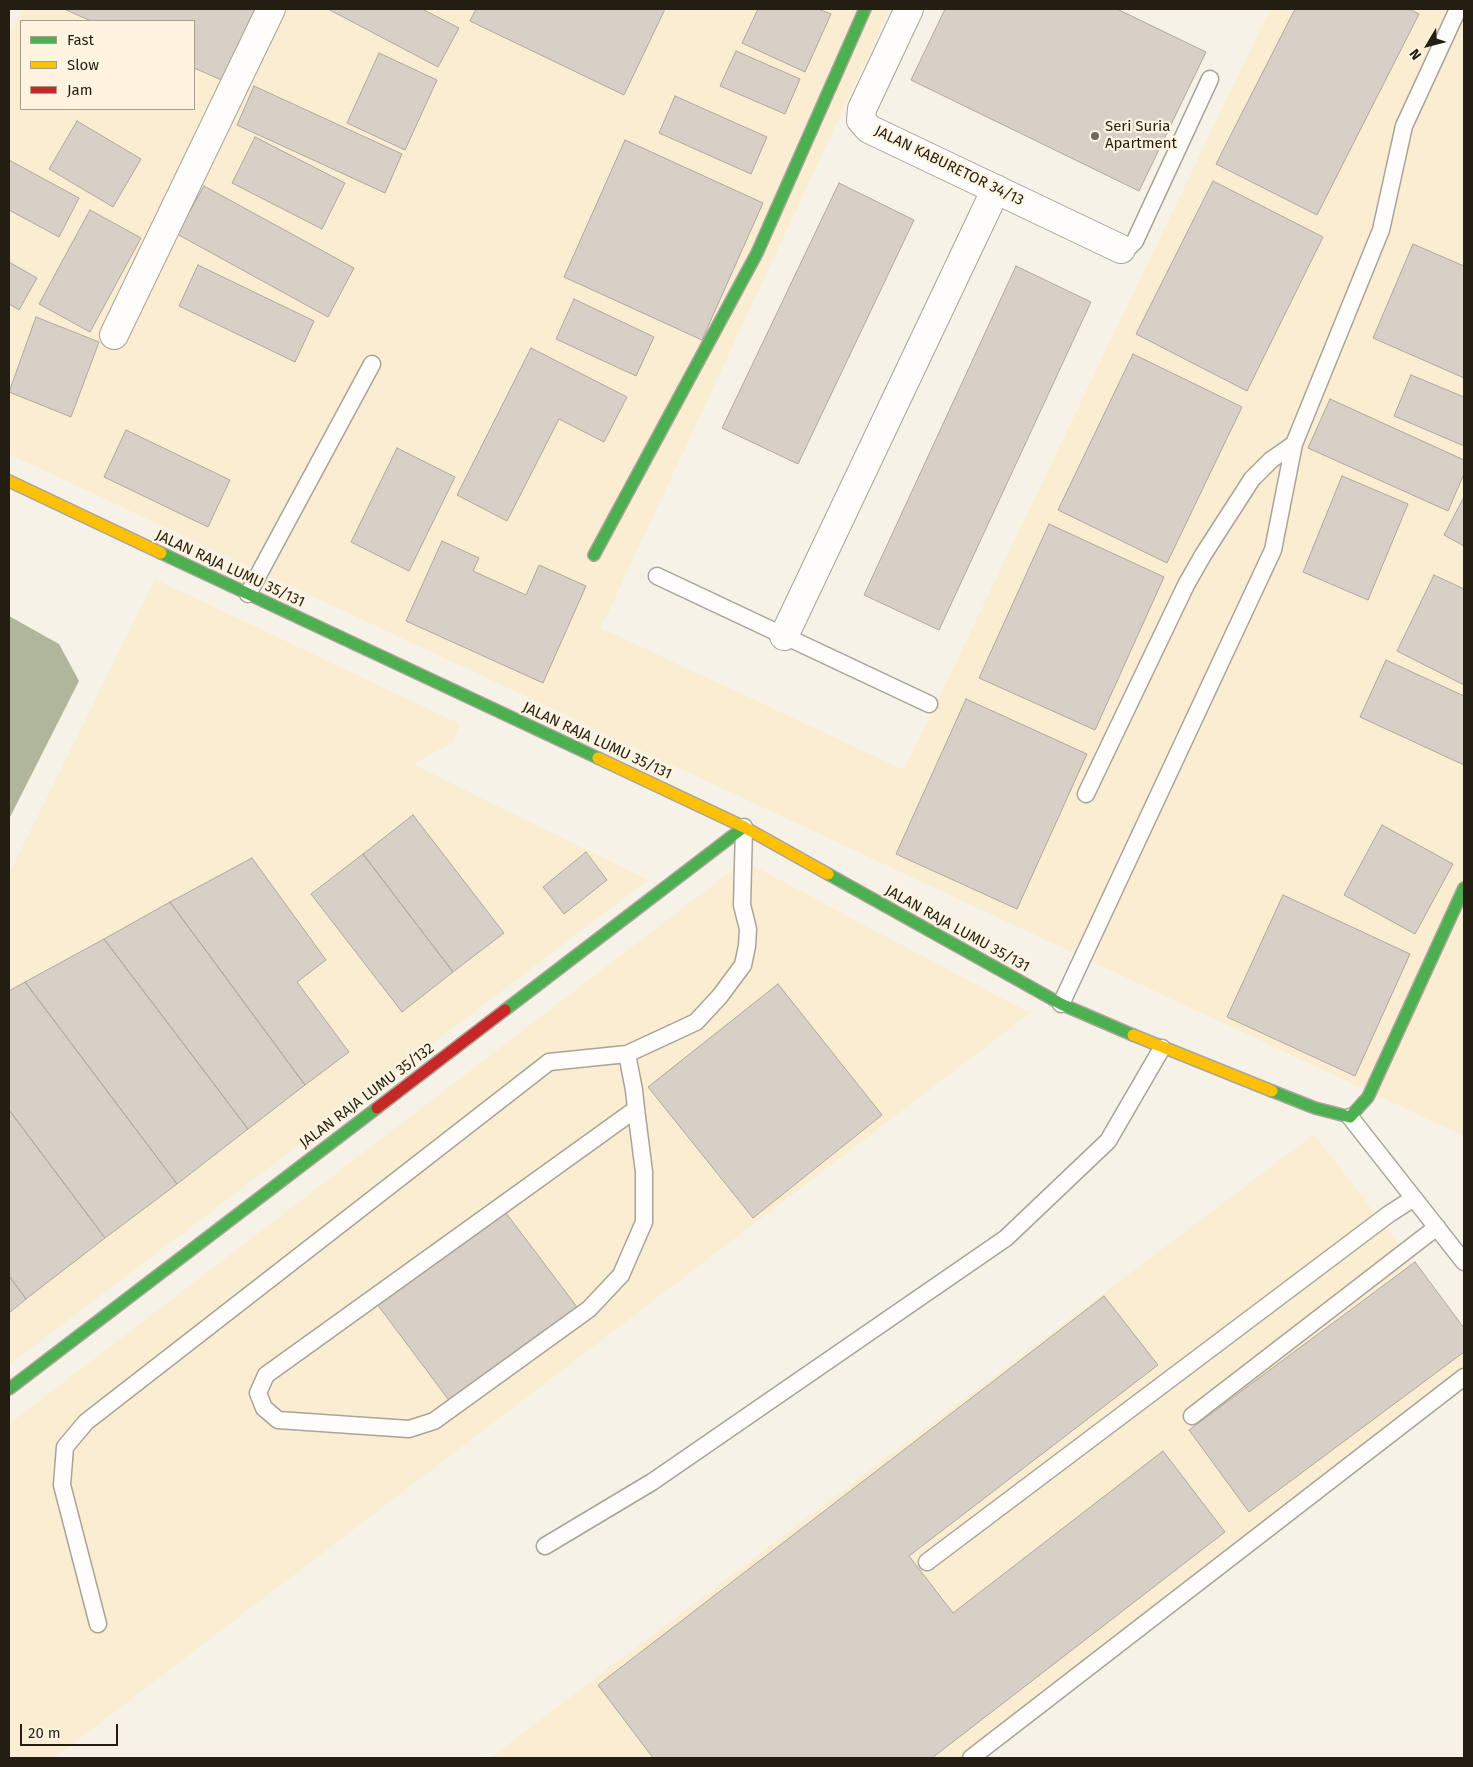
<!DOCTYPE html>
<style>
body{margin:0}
#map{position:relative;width:1473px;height:1767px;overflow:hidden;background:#f7f2e7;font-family:"Fira Sans",sans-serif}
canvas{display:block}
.frame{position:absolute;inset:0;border:10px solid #241e12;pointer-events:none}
.legend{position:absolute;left:20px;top:20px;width:175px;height:90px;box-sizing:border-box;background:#fef4e0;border:1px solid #a79e8e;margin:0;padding:6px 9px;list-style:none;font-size:15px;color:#241e12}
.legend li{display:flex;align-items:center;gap:10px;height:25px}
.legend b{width:25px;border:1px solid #a79e8e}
.north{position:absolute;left:1403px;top:20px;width:50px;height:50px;-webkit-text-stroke:4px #fef4e0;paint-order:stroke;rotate:233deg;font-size:14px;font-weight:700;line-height:20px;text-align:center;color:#241e12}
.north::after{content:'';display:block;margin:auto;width:18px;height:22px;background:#241e12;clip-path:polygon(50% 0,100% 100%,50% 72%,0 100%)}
.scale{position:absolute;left:20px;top:1724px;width:98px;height:22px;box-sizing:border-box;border:2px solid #241e12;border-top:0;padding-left:6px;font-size:15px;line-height:18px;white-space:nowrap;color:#241e12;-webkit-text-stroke:4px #fef4e0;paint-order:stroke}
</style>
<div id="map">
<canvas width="1473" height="1767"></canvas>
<div class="frame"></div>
<ul class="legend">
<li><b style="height:6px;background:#4caf50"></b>Fast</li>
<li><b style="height:6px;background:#ffc107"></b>Slow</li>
<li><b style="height:6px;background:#c62828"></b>Jam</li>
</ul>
<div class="north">N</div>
<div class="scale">20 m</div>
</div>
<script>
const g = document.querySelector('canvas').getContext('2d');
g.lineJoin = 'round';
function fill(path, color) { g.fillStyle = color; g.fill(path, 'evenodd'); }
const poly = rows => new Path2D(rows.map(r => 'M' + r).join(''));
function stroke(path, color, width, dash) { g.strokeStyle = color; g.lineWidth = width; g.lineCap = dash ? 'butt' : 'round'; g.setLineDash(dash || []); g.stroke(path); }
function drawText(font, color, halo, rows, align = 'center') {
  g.font = font + ' "Fira Sans",sans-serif'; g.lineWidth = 4.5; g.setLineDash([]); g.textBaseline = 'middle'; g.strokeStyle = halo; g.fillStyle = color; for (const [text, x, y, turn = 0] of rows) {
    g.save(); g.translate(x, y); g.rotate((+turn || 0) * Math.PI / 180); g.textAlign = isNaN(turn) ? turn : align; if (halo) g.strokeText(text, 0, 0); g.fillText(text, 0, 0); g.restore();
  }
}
fill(poly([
 [22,9,890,9,601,628,904,770,1270,9,1464,9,1464,1136,9,454,9,37],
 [21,21,194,21,194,109,21,109],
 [155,579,460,724,453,742,413,764,648,880,9,1365,9,874],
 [744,861,1030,1013,54,1758,9,1758,9,1424],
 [1314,1134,1464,1329,1464,1379,962,1758,490,1758]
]), '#faedd1');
fill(poly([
 [9,616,59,644,79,681,9,819]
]), '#afb699');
const building = poly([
 [64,9,257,9,224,81,194,68,194,21,91,21,64,9],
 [328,9,422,9,459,28,438,67,328,9],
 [476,9,665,9,624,95,470,21,476,9],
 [758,9,818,9,831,14,805,72,742,43,758,9],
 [945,9,1117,9,1206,52,1139,191,911,80,945,9],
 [1295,9,1409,9,1419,14,1317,215,1216,164,1295,9],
 [736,51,800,79,785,114,720,86,736,51],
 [379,53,437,80,405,150,347,123,379,53],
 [254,86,402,154,385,193,237,125,254,86],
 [675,96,767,137,751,174,659,133,675,96],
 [77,121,141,159,113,207,49,169,77,121],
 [255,137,345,183,322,229,232,183,255,137],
 [625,140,763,203,702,340,564,277,625,140],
 [9,160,79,198,59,237,9,210,9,160],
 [1213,181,1323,237,1247,391,1136,334,1213,181],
 [839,183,914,220,798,464,722,428,839,183],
 [204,186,354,268,328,317,177,234,204,186],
 [90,210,141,238,90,332,39,304,90,210],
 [1413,244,1464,266,1464,378,1373,338,1413,244],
 [9,262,37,278,19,310,9,304,9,262],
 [198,265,314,321,295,362,179,306,198,265],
 [1016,266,1091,302,939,630,864,595,1016,266],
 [574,299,654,337,636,376,556,339,574,299],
 [36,317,99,342,71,417,9,392,36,317],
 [531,348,627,397,604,442,559,419,507,521,457,495,531,348],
 [1133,354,1242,407,1167,563,1058,510,1133,354],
 [1411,375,1464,397,1464,446,1394,416,1411,375],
 [1330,399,1464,460,1464,474,1448,511,1308,448,1330,399],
 [126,430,230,480,208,527,104,477,126,430],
 [397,448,455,477,409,571,351,542,397,448],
 [1342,476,1408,504,1368,600,1303,572,1342,476],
 [1464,497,1464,546,1444,535,1464,497],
 [1049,524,1164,577,1095,730,979,678,1049,524],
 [442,541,479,558,473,571,526,595,539,565,586,586,543,683,406,621,442,541],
 [1434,575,1464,589,1464,685,1397,651,1434,575],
 [1386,660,1464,696,1464,765,1360,717,1386,660],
 [966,699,1087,754,1017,909,896,854,966,699],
 [413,815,504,933,453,972,363,854,413,815],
 [1382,825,1453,864,1415,934,1344,895,1382,825],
 [586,852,607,880,564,914,543,887,586,852],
 [363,854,453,972,402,1012,311,894,363,854],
 [252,858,326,960,297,982,349,1052,305,1085,170,902,252,858],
 [1283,895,1410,954,1355,1076,1227,1017,1283,895],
 [170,902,305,1085,248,1129,104,939,170,902],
 [104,939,248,1129,177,1184,25,982,104,939],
 [25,982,177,1184,105,1238,9,1110,9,991,25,982],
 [778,984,882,1115,753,1218,648,1087,778,984],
 [9,1110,105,1238,26,1299,9,1276,9,1110],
 [503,1209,577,1307,451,1403,377,1304,503,1209],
 [1415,1262,1464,1328,1464,1352,1249,1512,1189,1430,1415,1262],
 [9,1276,26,1299,9,1313,9,1276],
 [1104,1296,1158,1365,909,1556,953,1613,1163,1451,1225,1532,932,1758,653,1758,598,1685,1104,1296]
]);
fill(building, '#d8d0c7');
stroke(building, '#afa89e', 1);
const lane = poly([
 [1121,249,1129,247,1135,241,1210,79],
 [657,576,929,704],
 [248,594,372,364],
 [1086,794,1186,585,1203,555,1252,479,1271,460,1294,444],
 [1061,1004,1273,550,1294,444,1381,230,1404,126,1458,9],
 [627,1054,634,1090,636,1109,266,1375,258,1393,264,1408,278,1420,409,1429,434,1421,589,1309,621,1275,644,1222,644,1172,636,1109],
 [1350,1117,1464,1262],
 [1192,1416,1437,1227],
 [545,1546,652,1482,1006,1238,1108,1141,1162,1048],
 [927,1562,1389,1214,1414,1198],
 [98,1624,62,1485,65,1447,86,1422,549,1062,627,1054,696,1022,720,996,743,965,747,946,748,929,742,905,744,827],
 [971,1758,1464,1377]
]);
const street = poly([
 [909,9,862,109,861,120,869,129,1121,249],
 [114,335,271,9],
 [784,636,996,189]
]);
const fast = poly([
 [161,553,598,758],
 [594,555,757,253,865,9],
 [828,874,1061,1004,1133,1035],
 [505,1010,744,827],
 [1272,1091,1315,1108,1350,1117,1368,1097,1464,888],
 [9,1389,377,1108]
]);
const slow = poly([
 [9,481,161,553],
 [598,758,744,827,828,874],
 [1133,1035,1272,1091]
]);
const jam = poly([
 [377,1108,505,1010]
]);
stroke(lane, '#a9a499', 19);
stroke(street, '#a9a499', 30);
stroke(fast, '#a9a499', 14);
stroke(slow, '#a9a499', 14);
stroke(jam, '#a9a499', 14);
stroke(lane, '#fefdfb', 16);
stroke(street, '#fefdfb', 28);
stroke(fast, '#4caf50', 11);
stroke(slow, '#ffc107', 11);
stroke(jam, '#c62828', 11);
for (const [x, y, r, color] of [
 [1095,136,5,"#6e685d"]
]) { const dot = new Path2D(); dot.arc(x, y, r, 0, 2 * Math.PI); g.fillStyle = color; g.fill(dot); stroke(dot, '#fef4e0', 2); }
drawText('15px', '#241e12', '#fef4e0', [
 ["Seri Suria",1105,127],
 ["Apartment",1105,144]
], 'left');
drawText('15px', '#241e12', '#fef4e0', [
 ["JALAN KABURETOR 34/13",949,166,26],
 ["JALAN RAJA LUMU 35/131",230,569,25],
 ["JALAN RAJA LUMU 35/131",597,741,25],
 ["JALAN RAJA LUMU 35/131",957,929,29],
 ["JALAN RAJA LUMU 35/132",367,1096,-37]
]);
</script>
